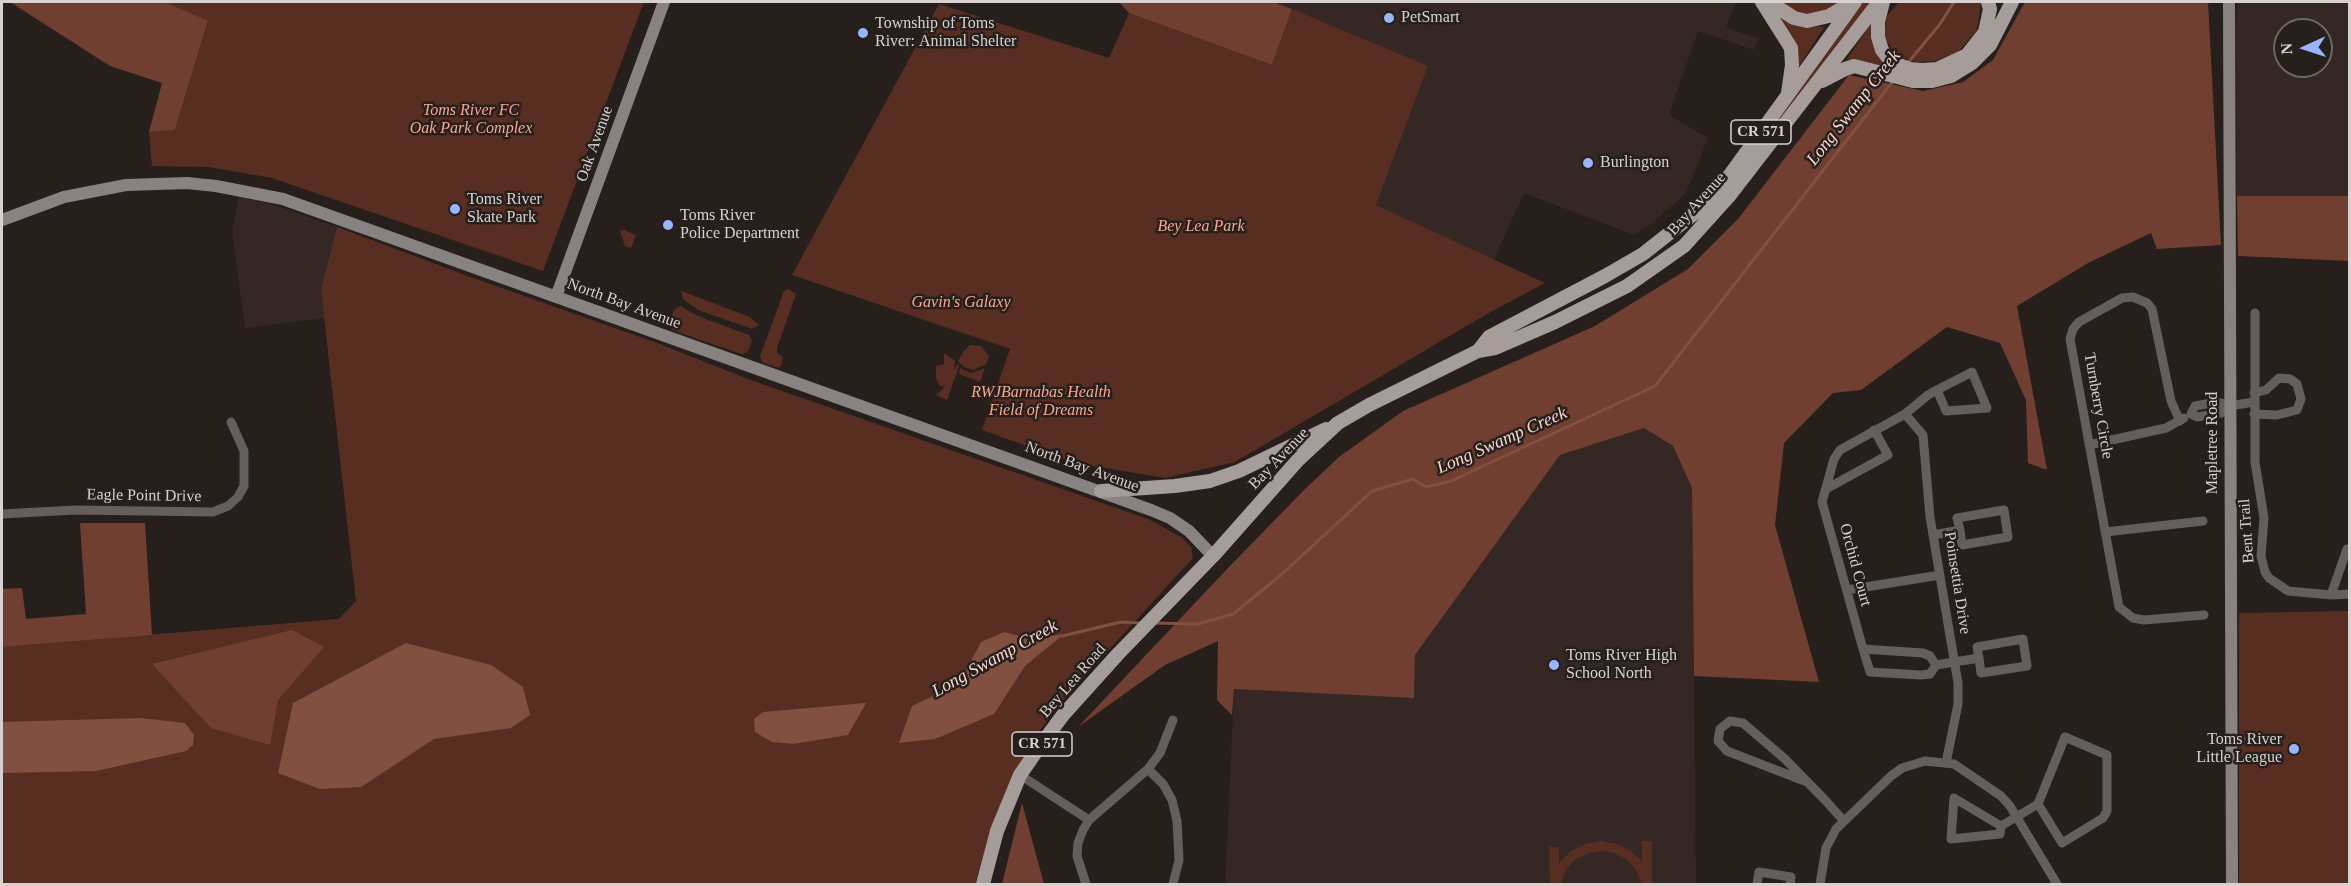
<!DOCTYPE html>
<style>
body{margin:0}
#map{position:relative;width:2351px;height:886px;overflow:hidden;background:#261f1c;font-family:Georgia,serif}
canvas{display:block}
.frame{position:absolute;inset:0;border:3px solid #d7d2d1;pointer-events:none}
.north{position:absolute;left:2273px;top:18px;width:60px;height:60px;box-sizing:border-box;background:#261f1c;border:2px solid #6d6764;border-radius:50%;rotate:267deg;font-size:16px;font-weight:700;line-height:24px;text-align:center;color:#d7d2d1}
.north::after{content:'';display:block;margin:auto;width:21px;height:27px;background:#99b5fd;clip-path:polygon(50% 0,100% 100%,50% 72%,0 100%)}
</style>
<div id="map">
<canvas width="2351" height="886"></canvas>
<div class="frame"></div>
<div class="north">N</div>
</div>
<script>
const g = document.querySelector('canvas').getContext('2d');
g.lineJoin = 'round';
function fill(path, color) { g.fillStyle = color; g.fill(path, 'evenodd'); }
const poly = rows => new Path2D(rows.map(r => 'M' + r).join(''));
function stroke(path, color, width, dash) { g.strokeStyle = color; g.lineWidth = width; g.lineCap = dash ? 'butt' : 'round'; g.setLineDash(dash || []); g.stroke(path); }
function drawText(font, color, halo, rows, align = 'center') {
  g.font = font + ' Georgia,serif'; g.lineWidth = 5; g.setLineDash([]); g.textBaseline = 'middle'; g.strokeStyle = halo; g.fillStyle = color; for (const [text, x, y, turn = 0] of rows) {
    g.save(); g.translate(x, y); g.rotate((+turn || 0) * Math.PI / 180); g.textAlign = isNaN(turn) ? turn : align; if (halo) g.strokeText(text, 0, 0); g.fillText(text, 0, 0); g.restore();
  }
}
fill(poly([
 [1273,2,1736,2,1726,28,1758,38,1754,50,1698,31,1669,115,1708,138,1686,193,1650,225,1634,235,1524,193,1494,260,1376,205,1428,66],
 [2238,2,2349,2,2349,196,2237,196,2236,28],
 [2285,30,2321,30,2321,66,2285,66],
 [239,197,271,204,337,227,321,290,324,318,245,328,232,231],
 [1644,428,1673,446,1692,488,1696,884,1225,884,1234,689,1414,698,1415,655,1560,455]
]), '#352724');
fill(poly([
 [165,2,644,2,543,271,272,178,209,167,152,166,149,132,175,130,208,22],
 [1779,2,1842,2,1832,10,1800,16],
 [1862,2,1872,2,1776,126,1774,125],
 [1899,2,1981,2,1977,30,1958,52,1935,61,1916,62,1896,55,1884,37,1887,16],
 [939,4,1109,58,1129,13,1272,65,1292,9,1428,66,1376,205,1545,283,1487,314,1235,462,1165,478,1075,463,982,430,1010,349,792,275],
 [1776,13,1804,26,1824,27,1796,71],
 [1872,22,1894,71,1847,59],
 [337,227,465,275,657,343,748,379,1148,519,1183,538,1191,547,1193,558,1064,699,1037,734,1015,773,991,829,975,884,2,884,2,647,339,619,356,601,321,290],
 [624,230,636,235,631,248,625,246,620,231],
 [788,289,796,294,777,348,777,353,783,357,780,368,763,363,760,356,784,291],
 [681,291,750,317,759,325,752,329,698,310,683,299],
 [680,306,698,316,749,335,752,341,748,351,743,354,738,353,672,330,669,323,674,310],
 [970,345,981,346,989,356,986,364,974,370,964,367,958,361,964,351],
 [944,353,955,361,954,369,958,364,959,366,947,400,936,395,945,387,939,385,936,378,936,366,944,364],
 [960,368,971,373,985,368,980,382,959,374],
 [2349,611,2349,884,2239,884,2239,613],
 [1601,841,1617,844,1631,851,1642,862,1642,841,1652,841,1652,884,1642,884,1635,868,1626,859,1614,853,1601,851,1588,853,1576,859,1567,868,1560,884,1550,884,1549,847,1559,847,1559,863,1571,851,1585,844]
]), '#582e23');
fill(poly([
 [10,2,165,2,208,21,175,130,149,132,162,83,110,66],
 [1119,2,1273,2,1292,9,1272,65,1129,13],
 [2025,2,2208,2,2221,245,2157,249,2151,233,2088,263,2017,306,2047,470,2028,463,2026,400,2000,343,1947,327,1861,390,1833,393,1784,443,1775,525,1819,682,1694,676,1692,488,1673,446,1644,428,1560,455,1415,655,1414,698,1234,689,1232,715,1217,700,1218,641,1165,665,1078,727,1228,568,1304,490,1339,457,1403,411,1595,326,1688,269,1738,219,1849,75,1923,91,1963,82,1993,60],
 [2237,196,2349,196,2349,261,2238,256],
 [80,523,145,523,152,635,2,647,2,589,22,588,26,619,86,614],
 [292,630,324,647,278,700,270,745,211,728,152,664],
 [1022,803,1044,884,1002,884]
]), '#703f31');
fill(poly([
 [1004,632,1031,639,1064,634,1025,666,994,714,935,739,899,743,912,706,959,684,981,642],
 [406,643,491,665,523,687,530,715,511,728,434,739,361,787,320,789,278,773,293,703],
 [866,703,848,735,793,744,772,742,755,732,754,719,763,712],
 [140,718,185,723,194,735,193,745,186,751,96,771,2,773,2,722]
]), '#825041');
stroke(poly([
 [1907,64,1940,24,1954,2],
 [1153,623,1198,624,1233,614,1281,575,1372,491,1413,479,1426,487,1451,481,1655,386,1893,81],
 [1062,636,1121,622,1141,623]
]), '#825041', 3);
stroke(poly([
 [2255,313,2255,462,2264,518,2261,556,2265,572,2269,578,2288,591,2331,595,2350,594],
 [1937,390,1972,372,1987,408,1946,411,1937,390,1928,395,1905,414,1840,450,1834,459,1822,502,1863,649,1923,653,1930,656,1936,665,1979,658,1977,647,2023,639,2027,666,1981,673,1979,658],
 [2229,406,2221,413,2197,417,2191,414,2195,406,2206,404,2221,403,2229,406,2254,402],
 [1905,414,1923,435,1930,517,1958,683,1958,704,1946,763],
 [2254,414,2277,415,2297,410,2301,399,2297,384,2290,379,2279,378,2266,390,2254,393],
 [2180,421,2171,401,2152,309,2147,303,2133,297,2122,298,2079,322,2073,329,2070,339,2119,607,2133,618,2144,620,2204,615],
 [2089,445,2166,428,2184,418],
 [1826,489,1888,455,1874,430],
 [2,514,75,510,213,512,228,506,238,497,244,486,244,451,231,422],
 [2105,532,2203,521],
 [1934,535,1960,530,1957,518,2004,510,2008,537,1962,545,1960,530],
 [1847,590,1940,575],
 [2331,595,2347,549,2350,549],
 [1863,649,1870,672,1921,675,1930,674,1936,665],
 [1148,769,1163,784,1172,800,1177,821,1179,860,1173,884],
 [1020,775,1089,820],
 [1807,782,1727,751,1718,741,1720,729,1730,721,1743,723,1785,759,1824,799,1844,821],
 [2001,826,2000,834,1951,839,1954,798,2001,826,2038,804,2065,737,2107,755,2107,811,2103,818,2062,843,2038,804],
 [1086,884,1077,856,1078,843,1083,830,1089,820,1148,769,1160,753,1173,720],
 [1757,884,1759,872,1791,877,1790,884],
 [1820,884,1826,848,1836,829,1891,776,1902,768,1925,761,1954,764,2001,796,2010,806,2057,884]
]), '#635f5d', 9);
stroke(poly([
 [2229,2,2232,884],
 [2,220,64,197,126,185,187,183,216,186,283,199,1151,510,1170,518,1189,531,1213,556],
 [556,297,664,2]
]), '#888280', 12);
stroke(poly([
 [1762,2,1791,48,1792,65,1788,93],
 [1774,2,1780,9,1794,18,1807,21,1829,16,1851,3],
 [1883,2,1878,22,1878,37,1882,50,1889,59,1897,64,1910,69,1922,70,1937,69,1967,55,1985,32,1990,9,1988,2],
 [1822,81,1845,69,1854,66,1913,81,1932,81,1951,76,1972,63,1990,45,2012,2],
 [1478,351,1489,337,1605,276,1643,254,1700,209,1724,183,1855,2],
 [1101,491,1175,486,1210,481,1239,471,1326,429],
 [983,884,997,831,1020,775,1040,746,1063,715,1118,654,1213,556,1298,460,1338,423,1369,405,1478,351,1495,348,1555,322,1627,286,1684,246,1730,195,1879,2]
]), '#a69d9b', 14);
for (const [x, y, r, color] of [
 [1389,18,6,"#99b5fd"],
 [863,33,6,"#99b5fd"],
 [1588,163,6,"#99b5fd"],
 [455,209,6,"#99b5fd"],
 [668,225,6,"#99b5fd"],
 [1554,665,6,"#99b5fd"],
 [2294,749,6,"#99b5fd"]
]) { const dot = new Path2D(); dot.arc(x, y, r, 0, 2 * Math.PI); g.fillStyle = color; g.fill(dot); stroke(dot, '#261f1c', 2); }
for (const [x, y, w] of [
 [1761,132,60],
 [1042,744,60]
]) { const box = new Path2D(); box.roundRect(x - w / 2, y - 12, w, 24, 4.5); g.fillStyle = '#261f1c'; g.fill(box); stroke(box, '#d7d2d1', 1.5); }
drawText('bold 15px', '#d7d2d1', null, [
 ["CR 571",1761,132],
 ["CR 571",1042,744]
]);
drawText('16px', '#d7d2d1', '#261f1c', [
 ["PetSmart",1401,18],
 ["Township of Toms",875,24],
 ["River: Animal Shelter",875,42],
 ["Burlington",1600,163],
 ["Toms River",467,200],
 ["Skate Park",467,218],
 ["Toms River",680,216],
 ["Police Department",680,234],
 ["Toms River High",1566,656],
 ["School North",1566,674],
 ["Toms River",2282,740,"right"],
 ["Little League",2282,758,"right"]
], 'left');
drawText('italic 16px', '#f9a790', '#261f1c', [
 ["Toms River FC",471,111],
 ["Oak Park Complex",471,129],
 ["Bey Lea Park",1201,227],
 ["Gavin's Galaxy",961,303],
 ["RWJBarnabas Health",1041,393],
 ["Field of Dreams",1041,411]
]);
drawText('16px', '#d7d2d1', '#261f1c', [
 ["Oak Avenue",595,144,-70],
 ["Bay Avenue",1697,204,-48],
 ["North Bay Avenue",624,304,20],
 ["Turnberry Circle",2098,406,80],
 ["Mapletree Road",2213,443,-90],
 ["Bay Avenue",1279,459,-46],
 ["North Bay Avenue",1082,467,20],
 ["Eagle Point Drive",144,496,1],
 ["Bent Trail",2247,531,-94],
 ["Orchid Court",1855,565,75],
 ["Poinsettia Drive",1957,583,81],
 ["Bey Lea Road",1073,681,-49]
]);
drawText('italic 18px', '#f8d6cc', '#261f1c', [
 ["Long Swamp Creek",1854,108,-52],
 ["Long Swamp Creek",1502,441,-24],
 ["Long Swamp Creek",995,659,-29]
]);
</script>
